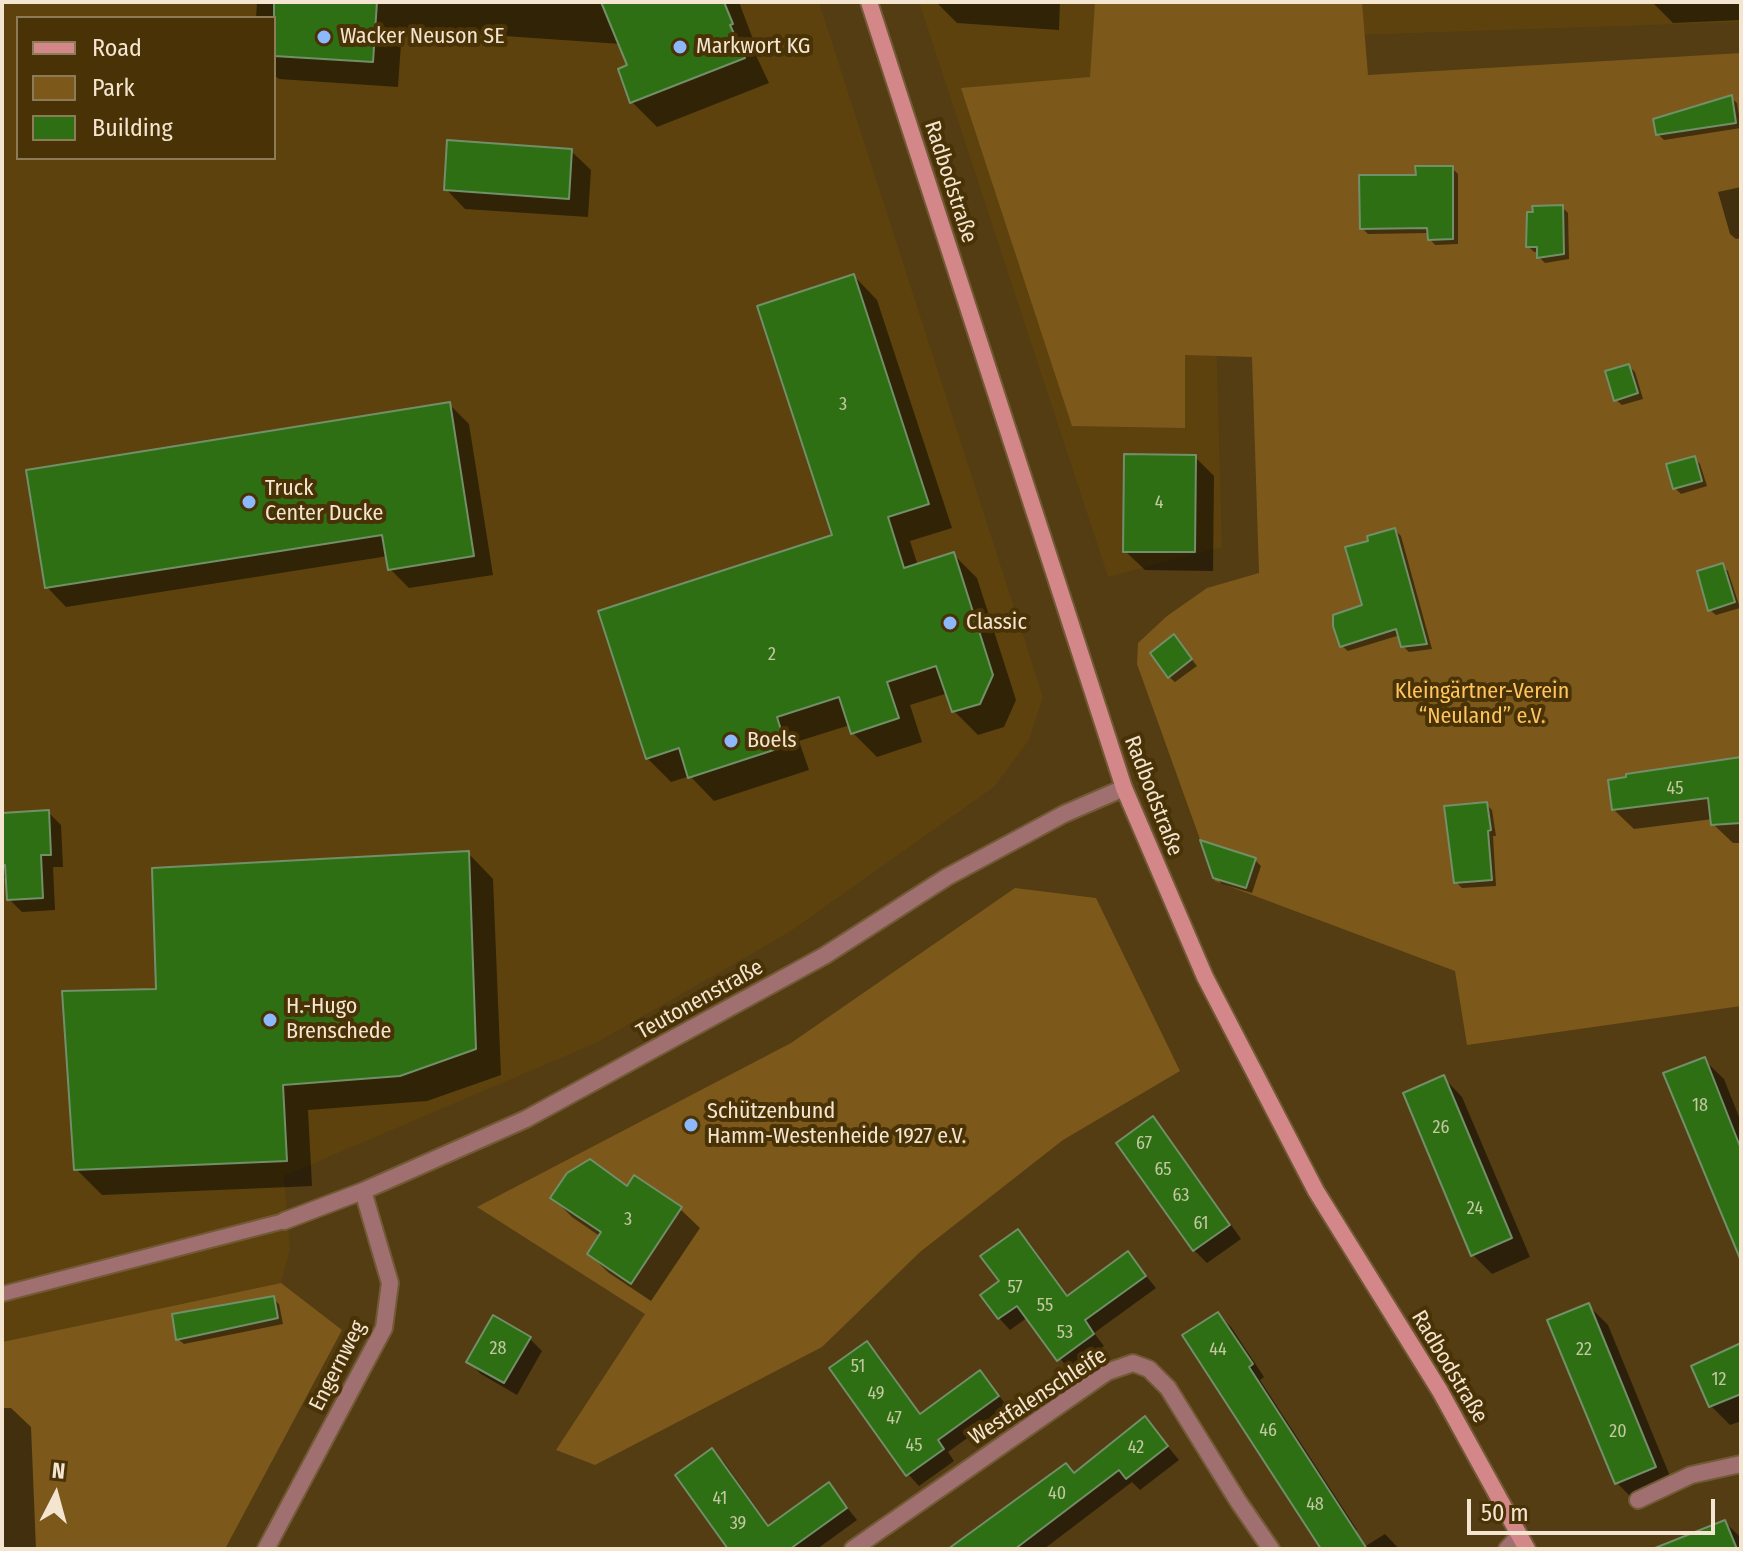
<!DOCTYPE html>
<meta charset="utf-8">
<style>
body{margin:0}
#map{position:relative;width:1743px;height:1551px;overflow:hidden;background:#543c13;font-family:"Fira Sans Condensed",sans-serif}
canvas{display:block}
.frame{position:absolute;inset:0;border:4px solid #f4e5d0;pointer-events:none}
.legend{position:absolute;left:16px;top:16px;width:260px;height:144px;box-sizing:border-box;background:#493206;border:2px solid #8d7a57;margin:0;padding:10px 14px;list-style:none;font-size:24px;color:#f4e5d0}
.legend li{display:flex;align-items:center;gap:16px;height:40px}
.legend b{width:40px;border:2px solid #8d7a57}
.north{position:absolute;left:16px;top:1455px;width:80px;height:80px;-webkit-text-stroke:6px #493206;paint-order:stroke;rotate:6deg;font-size:22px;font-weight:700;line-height:32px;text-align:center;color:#f4e5d0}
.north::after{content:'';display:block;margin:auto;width:28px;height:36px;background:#f4e5d0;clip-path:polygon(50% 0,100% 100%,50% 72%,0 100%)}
.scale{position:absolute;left:1467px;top:1499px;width:248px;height:36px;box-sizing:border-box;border:4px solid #f4e5d0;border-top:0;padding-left:10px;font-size:24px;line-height:28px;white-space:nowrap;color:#f4e5d0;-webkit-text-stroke:6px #493206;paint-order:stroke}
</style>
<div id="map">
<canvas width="1743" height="1551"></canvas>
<div class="frame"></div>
<ul class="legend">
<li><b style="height:10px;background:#d48789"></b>Road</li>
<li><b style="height:22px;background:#7c591a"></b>Park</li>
<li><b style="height:22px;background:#2f6f14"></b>Building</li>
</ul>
<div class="north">N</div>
<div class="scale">50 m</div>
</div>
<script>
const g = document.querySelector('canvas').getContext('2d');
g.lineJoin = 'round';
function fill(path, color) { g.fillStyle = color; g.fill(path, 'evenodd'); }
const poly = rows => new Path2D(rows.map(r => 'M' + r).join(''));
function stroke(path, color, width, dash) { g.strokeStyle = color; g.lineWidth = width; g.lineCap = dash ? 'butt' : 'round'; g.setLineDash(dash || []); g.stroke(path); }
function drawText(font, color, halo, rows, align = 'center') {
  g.font = font + ' "Fira Sans Condensed",sans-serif'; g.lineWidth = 8; g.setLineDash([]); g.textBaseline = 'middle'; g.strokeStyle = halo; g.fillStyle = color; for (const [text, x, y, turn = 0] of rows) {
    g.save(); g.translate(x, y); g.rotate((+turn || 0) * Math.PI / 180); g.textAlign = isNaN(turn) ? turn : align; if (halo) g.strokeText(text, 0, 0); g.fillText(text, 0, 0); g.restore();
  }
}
fill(poly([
 [2,2,819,2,1043,697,1029,740,994,787,788,933,596,1043,284,1176,290,1249,281,1283,2,1342],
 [18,18,274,18,274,158,18,158],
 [919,2,1741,2,1741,22,1208,40,1222,547,1108,577]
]), '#5d420d');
fill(poly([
 [1095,2,1362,2,1368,75,1741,53,1741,1006,1467,1045,1455,971,1215,881,1137,664,1138,643,1167,616,1207,588,1259,573,1252,357,1185,355,1185,428,1072,426,961,88,1090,77],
 [1015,888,1096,898,1180,1071,1063,1140,920,1252,822,1347,595,1465,556,1450,645,1314,477,1207,791,1043],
 [281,1283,342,1330,225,1549,2,1549,2,1342]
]), '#7c591a');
fill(poly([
 [257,2,739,2,757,50,754,51,769,83,657,127,631,101,629,66,621,44,402,29,398,87,279,79,274,75,274,18,256,18],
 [936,2,1060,2,1059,30,957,23],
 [1652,2,1741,2,1741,20,1673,23],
 [1731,98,1737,103,1741,128,1664,140,1658,134],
 [571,151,591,170,588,217,465,209,446,189],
 [1452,168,1458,174,1458,244,1435,245,1430,239,1429,233,1368,234,1362,228,1418,177],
 [1741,187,1741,238,1736,239,1730,234,1718,192],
 [1562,207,1568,213,1569,259,1545,263,1539,257,1539,252,1534,252,1528,246,1535,214],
 [854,276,877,300,952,528,910,541,918,566,953,554,977,578,1016,700,1004,727,978,735,954,711,948,693,910,705,922,742,877,757,853,733,850,725,799,741,809,770,714,801,690,776,671,782,647,758,835,536],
 [1629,366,1635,372,1643,399,1622,405,1616,400],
 [449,404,469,424,493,575,409,588,390,569,388,556,66,607,47,587],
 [1195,457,1214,476,1213,571,1145,570,1125,551],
 [1694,458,1700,464,1707,486,1681,494,1675,488],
 [1395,530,1401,536,1432,649,1409,652,1403,646,1400,635,1348,651,1342,646,1364,606,1371,542],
 [1722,566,1728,571,1740,608,1716,615,1710,610],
 [1179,643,1197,666,1175,682,1169,677],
 [1741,759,1741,843,1733,843,1713,824,1713,819,1634,829,1614,810],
 [1486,804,1492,810,1496,836,1493,836,1496,886,1462,888,1456,882],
 [48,812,61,825,63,867,53,867,55,910,22,912,9,899,8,878,2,878,2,815],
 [468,853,493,879,501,1075,427,1101,308,1110,312,1186,102,1195,76,1169,158,991],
 [1255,860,1261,866,1252,893,1222,884,1215,877],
 [1704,1060,1724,1079,1741,1122,1741,1244],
 [1443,1077,1462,1097,1530,1257,1492,1274,1473,1255],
 [1153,1119,1165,1132,1241,1239,1207,1263,1194,1250],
 [628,1189,680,1209,700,1228,651,1301,609,1273,589,1254,601,1237,572,1217,553,1198],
 [1018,1231,1029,1242,1069,1297,1128,1254,1156,1288,1094,1333,1104,1346,1070,1371,1028,1317,1010,1330,999,1318],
 [273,1299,279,1304,283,1324,184,1344,178,1339],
 [1589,1306,1608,1325,1674,1486,1636,1502,1616,1482],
 [1218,1314,1231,1327,1264,1377,1260,1380,1357,1530,1328,1549],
 [530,1339,542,1351,517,1395,481,1374,468,1361],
 [867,1343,878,1354,922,1416,980,1373,1009,1408,948,1452,954,1461,919,1486,908,1474],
 [1741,1346,1741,1421,1730,1425,1711,1406],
 [2,1408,11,1408,31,1427,36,1549,2,1549],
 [1145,1419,1179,1460,1140,1490,1132,1482,1044,1549,954,1549,1075,1475],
 [712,1451,724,1462,770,1527,829,1485,857,1520,817,1549,730,1549],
 [1725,1522,1741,1538,1741,1549,1693,1549],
 [1385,1534,1399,1549,1361,1549]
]), '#0007');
const building = poly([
 [274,2,377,2,373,62,274,56,274,2],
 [601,2,724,2,733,24,730,25,745,58,630,103,618,69,627,65,601,2],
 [1732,95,1736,123,1656,135,1653,119,1732,95],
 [447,140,572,149,569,199,444,190,447,140],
 [1415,166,1453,166,1453,239,1428,240,1427,228,1360,229,1359,175,1416,175,1415,166],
 [1563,205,1564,254,1537,258,1537,247,1526,247,1527,212,1533,212,1532,206,1563,205],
 [854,274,929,504,888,517,904,568,954,552,993,675,980,704,952,712,936,666,887,682,899,718,851,734,839,697,777,717,786,746,688,778,679,748,646,759,598,611,832,535,757,306,854,274],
 [1629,364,1638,393,1614,401,1605,371,1629,364],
 [450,402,474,556,388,570,382,535,45,588,26,470,450,402],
 [1124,454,1196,455,1195,552,1123,552,1124,454],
 [1695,456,1702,481,1673,489,1666,464,1695,456],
 [1395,528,1427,644,1401,647,1396,629,1340,647,1333,626,1333,615,1362,605,1345,547,1368,541,1367,536,1395,528],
 [1723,563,1735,602,1708,611,1697,571,1723,563],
 [1174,634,1192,659,1168,678,1150,653,1174,634],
 [1741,757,1741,823,1711,825,1708,798,1612,810,1608,780,1626,777,1626,774,1741,757],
 [1487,802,1491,830,1488,831,1492,880,1454,883,1444,806,1487,802],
 [49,810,51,855,41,855,43,898,7,900,5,865,2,866,2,813,49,810],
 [1200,840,1256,858,1246,888,1213,878,1200,840],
 [469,851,476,1049,400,1076,283,1085,287,1161,74,1170,62,991,156,989,152,868,469,851],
 [1705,1057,1741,1149,1741,1261,1663,1073,1705,1057],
 [1444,1075,1512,1238,1471,1256,1403,1093,1444,1075],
 [1153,1116,1230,1225,1193,1251,1116,1143,1153,1116],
 [590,1159,627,1186,634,1175,682,1207,631,1284,587,1254,601,1232,550,1198,567,1173,590,1159],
 [1018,1229,1067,1296,1128,1251,1146,1276,1085,1320,1094,1334,1057,1361,1017,1306,998,1319,980,1295,999,1281,980,1256,1018,1229],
 [274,1296,278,1318,176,1340,172,1314,274,1296],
 [1589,1303,1656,1467,1615,1484,1547,1320,1589,1303],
 [1218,1312,1253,1364,1249,1367,1367,1549,1321,1549,1182,1335,1218,1312],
 [493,1315,531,1337,504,1383,466,1362,493,1315],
 [867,1341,920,1414,980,1370,999,1396,938,1440,944,1449,906,1476,829,1368,867,1341],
 [1741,1343,1741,1394,1709,1407,1691,1366,1741,1343],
 [1145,1416,1168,1446,1126,1479,1119,1470,1015,1549,948,1549,1066,1463,1074,1473,1145,1416],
 [712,1448,768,1526,829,1482,847,1508,790,1549,728,1549,675,1475,712,1448],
 [1725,1520,1737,1549,1655,1549,1655,1548,1725,1520]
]);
fill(building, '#2f6f14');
stroke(building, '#718f68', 2);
const lane = poly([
 [2,1294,284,1221]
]);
const street = poly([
 [284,1221,363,1191,526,1119,824,956,947,877,1064,814,1124,788],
 [1638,1500,1691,1475,1741,1464],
 [266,1549,384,1328,390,1283,363,1191],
 [853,1549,1107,1372,1133,1363,1149,1369,1168,1388,1238,1501,1271,1549],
 [1507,1549,1519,1536]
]);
const secondary = poly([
 [869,2,1124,788,1205,977,1316,1191,1440,1391,1527,1549]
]);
stroke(lane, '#715a35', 18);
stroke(street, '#715a35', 20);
stroke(secondary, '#715a35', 20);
stroke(lane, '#a06f70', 14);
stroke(street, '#a06f70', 16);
stroke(secondary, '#d48789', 16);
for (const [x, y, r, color] of [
 [324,37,8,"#8db9fc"],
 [680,47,8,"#8db9fc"],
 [249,502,8,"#8db9fc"],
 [950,623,8,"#8db9fc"],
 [731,741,8,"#8db9fc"],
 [270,1020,8,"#8db9fc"],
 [691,1125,8,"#8db9fc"]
]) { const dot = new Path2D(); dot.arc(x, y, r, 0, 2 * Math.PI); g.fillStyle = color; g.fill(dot); stroke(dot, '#493206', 3); }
drawText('18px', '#c3c8a1', null, [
 ["3",843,405],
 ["4",1159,503],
 ["2",772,655],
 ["45",1675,789],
 ["18",1700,1106],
 ["26",1441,1128],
 ["67",1144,1144],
 ["65",1163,1170],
 ["63",1181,1196],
 ["24",1475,1209],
 ["3",628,1220],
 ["61",1201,1224],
 ["57",1015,1288],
 ["55",1045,1306],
 ["53",1065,1333],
 ["28",498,1349],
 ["44",1218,1350],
 ["22",1584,1350],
 ["51",858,1367],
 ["12",1719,1380],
 ["49",876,1394],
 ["47",894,1419],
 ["46",1268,1431],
 ["20",1618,1432],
 ["45",914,1446],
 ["42",1136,1448],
 ["40",1057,1494],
 ["41",720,1499],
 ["48",1315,1505],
 ["39",738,1524]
]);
drawText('22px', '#f4e5d0', '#493206', [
 ["Wacker Neuson SE",340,37],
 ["Markwort KG",696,47],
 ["Truck",265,489],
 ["Center Ducke",265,514],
 ["Classic",966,623],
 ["Boels",747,741],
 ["H.-Hugo",286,1007],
 ["Brenschede",286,1032],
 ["Schützenbund",707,1112],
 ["Hamm-Westenheide 1927 e.V.",707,1137]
], 'left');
drawText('22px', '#f4e5d0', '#493206', [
 ["Radbodstraße",950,182,72],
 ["Radbodstraße",1153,796,69],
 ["Teutonenstraße",700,1000,-29],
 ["Engernweg",338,1366,-63],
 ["Radbodstraße",1449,1367,59],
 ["Westfalenschleife",1038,1397,-33]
]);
drawText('22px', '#ffc45f', '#493206', [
 ["Kleingärtner-Verein",1482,692],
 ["“Neuland” e.V.",1482,717]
]);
</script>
